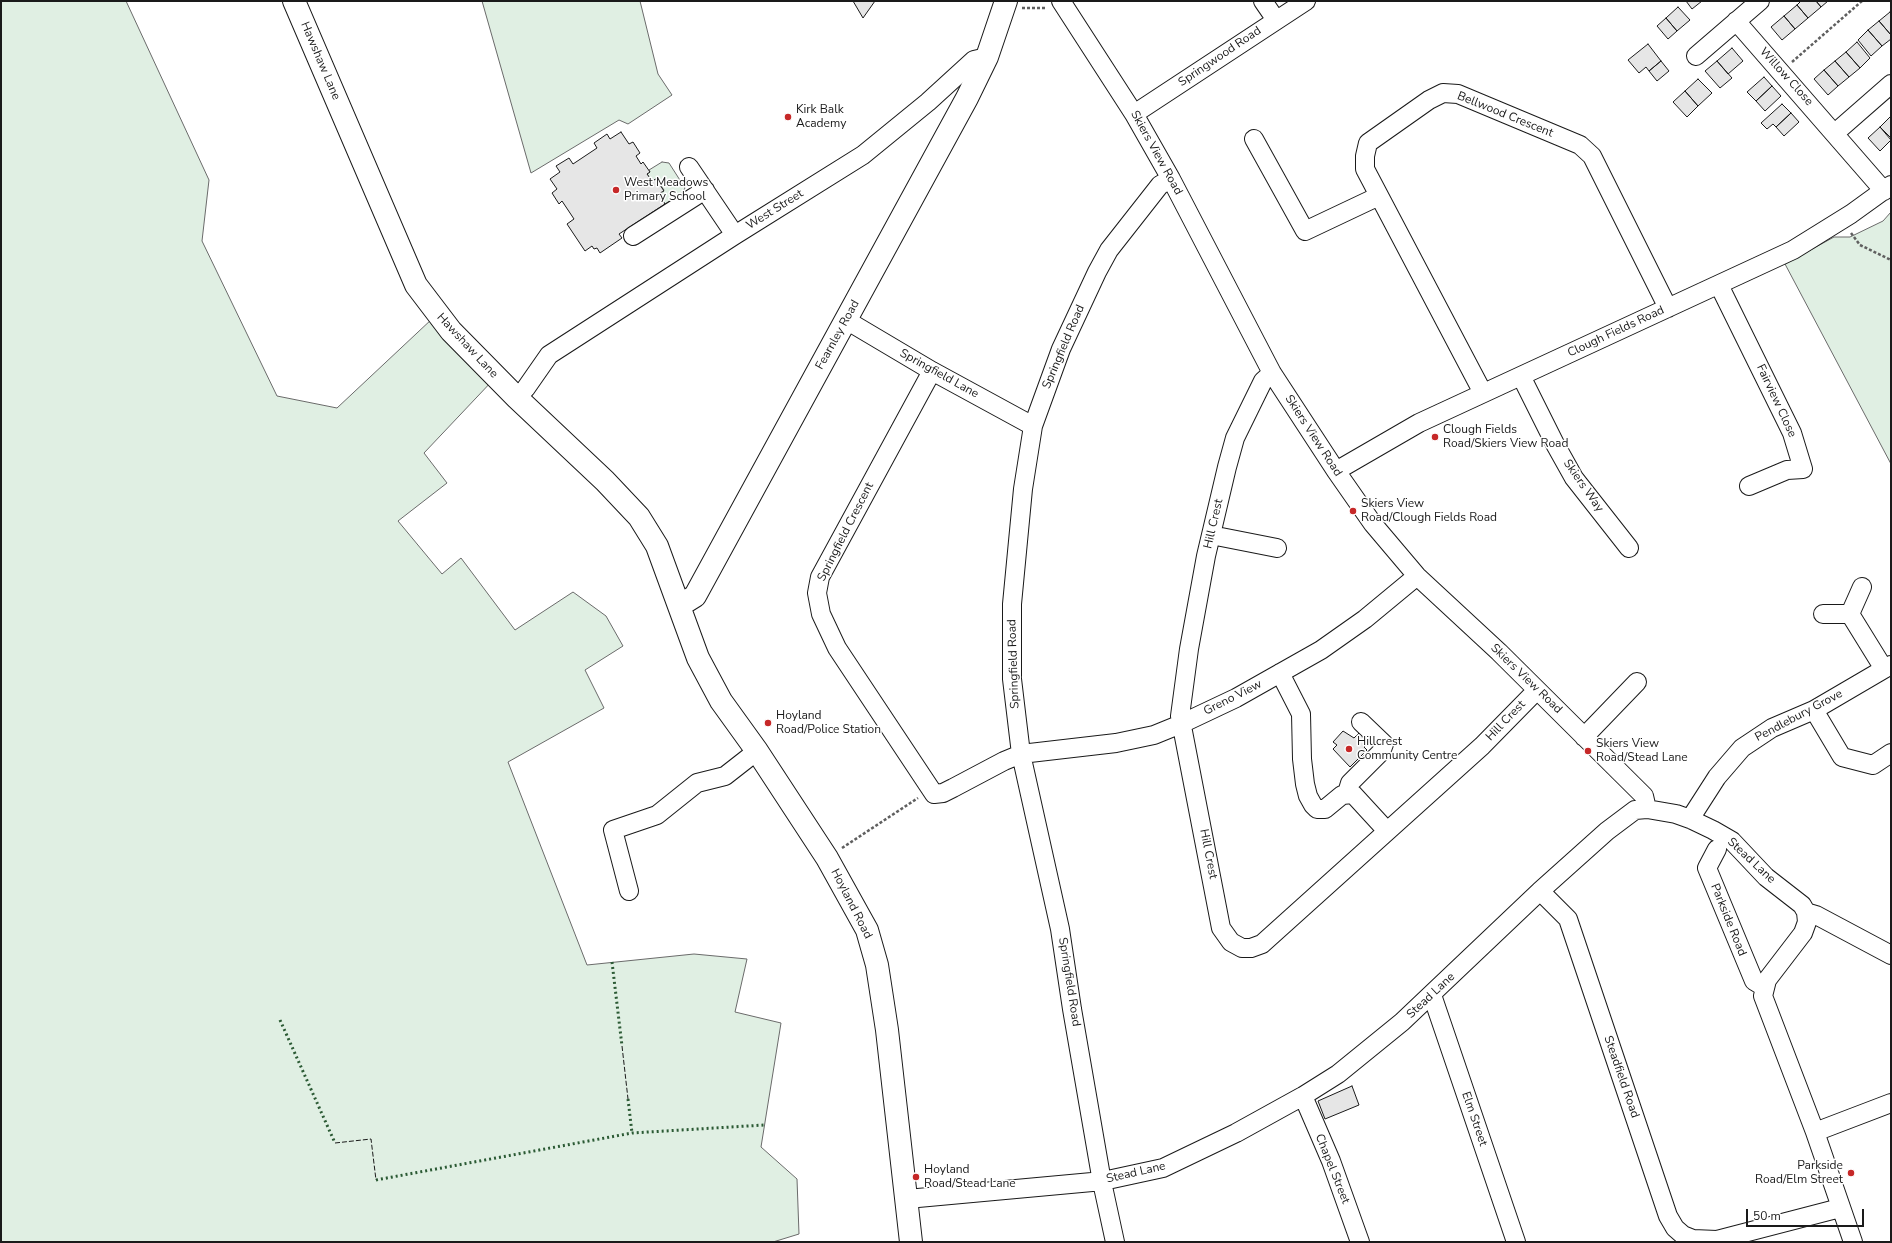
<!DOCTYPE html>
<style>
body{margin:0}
#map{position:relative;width:1892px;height:1243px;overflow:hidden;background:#fff;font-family:"Nunito Sans",sans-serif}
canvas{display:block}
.frame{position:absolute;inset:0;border:2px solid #1a1a1a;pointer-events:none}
.scale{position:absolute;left:1746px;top:1209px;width:118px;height:18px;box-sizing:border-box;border:2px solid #1a1a1a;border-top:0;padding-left:5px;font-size:12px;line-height:14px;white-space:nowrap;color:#1a1a1a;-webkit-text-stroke:3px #fff;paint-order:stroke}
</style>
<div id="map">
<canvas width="1892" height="1243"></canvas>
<div class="frame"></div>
<div class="scale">50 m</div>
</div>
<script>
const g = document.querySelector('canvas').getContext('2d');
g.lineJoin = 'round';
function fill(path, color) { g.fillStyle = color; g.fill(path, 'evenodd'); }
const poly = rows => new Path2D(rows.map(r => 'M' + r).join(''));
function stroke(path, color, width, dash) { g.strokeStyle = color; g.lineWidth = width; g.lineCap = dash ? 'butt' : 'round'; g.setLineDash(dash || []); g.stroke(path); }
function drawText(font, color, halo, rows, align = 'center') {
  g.font = font + ' "Nunito Sans",sans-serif'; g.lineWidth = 3; g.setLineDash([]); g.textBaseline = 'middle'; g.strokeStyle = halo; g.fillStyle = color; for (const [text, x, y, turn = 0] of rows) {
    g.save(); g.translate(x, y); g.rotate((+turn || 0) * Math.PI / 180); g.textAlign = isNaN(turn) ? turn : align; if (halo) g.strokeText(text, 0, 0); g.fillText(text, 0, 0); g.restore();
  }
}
const green = poly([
 [1,1,126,1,209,180,202,241,277,396,337,408,433,318,494,379,424,453,447,483,398,521,442,574,461,558,515,630,573,592,606,616,623,646,585,670,604,708,508,762,587,965,694,954,747,959,735,1012,781,1023,761,1147,797,1179,799,1234,773,1242,1,1242,1,1],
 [482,1,640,1,658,74,672,95,628,124,619,120,531,173,482,1],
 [662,162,669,163,685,188,682,193,665,204,658,194,664,190,656,179,652,181,647,174,650,172,649,170,662,162],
 [1891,212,1891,464,1785,264,1834,237,1850,237,1883,221,1891,212]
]);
fill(green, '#e0efe3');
stroke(green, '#6a6a6a', 1);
const building = poly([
 [853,1,875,1,863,18,853,1],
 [1686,1,1702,1,1692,9,1686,1],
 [1801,1,1816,1,1821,7,1808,18,1797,5,1801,1],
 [1816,1,1828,1,1821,7,1816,1],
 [1797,5,1808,18,1795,29,1784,16,1797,5],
 [1678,7,1690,20,1677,31,1666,18,1678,7],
 [1890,12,1891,13,1891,35,1879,21,1890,12],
 [1784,16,1795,29,1782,40,1771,27,1784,16],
 [1666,18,1677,31,1668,39,1657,26,1666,18],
 [1879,21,1891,35,1891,39,1882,46,1868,30,1879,21],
 [1868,30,1882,46,1871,56,1858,40,1868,30],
 [1857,42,1870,58,1860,68,1846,52,1857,42],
 [1648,44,1661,61,1649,71,1646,67,1639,73,1628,60,1648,44],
 [1732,48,1743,61,1728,74,1717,61,1732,48],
 [1846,52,1860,68,1849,77,1835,61,1846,52],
 [1661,61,1669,71,1657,81,1649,71,1661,61],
 [1717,61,1732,78,1720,88,1705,71,1717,61],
 [1835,61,1849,77,1838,86,1824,70,1835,61],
 [1824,70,1838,86,1828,95,1814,79,1824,70],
 [1764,77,1772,86,1756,101,1747,92,1764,77],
 [1698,79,1712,93,1698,106,1685,91,1698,79],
 [1772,86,1781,96,1765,111,1756,101,1772,86],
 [1685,91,1698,106,1687,117,1673,102,1685,91],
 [1782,104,1791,113,1776,127,1773,124,1767,129,1761,123,1782,104],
 [1791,113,1799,122,1784,136,1776,127,1791,113],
 [1891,116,1891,138,1880,127,1891,116],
 [1880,127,1891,140,1880,151,1868,138,1880,127],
 [621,132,629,144,633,142,640,153,636,156,641,164,643,162,650,172,647,174,652,181,656,179,664,191,658,194,665,204,619,234,622,238,600,253,597,248,594,249,592,246,585,251,567,224,574,219,562,201,559,204,552,193,557,189,550,179,560,172,556,166,569,158,573,164,597,148,594,143,607,134,610,139,621,132],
 [1363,729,1373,738,1364,747,1367,750,1350,767,1333,749,1337,745,1333,742,1343,731,1354,738,1363,729],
 [1352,1086,1359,1105,1325,1119,1318,1101,1352,1086]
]);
fill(building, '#e6e6e6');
stroke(building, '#1a1a1a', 1);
const minor = poly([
 [1061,1,1134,114,1171,179,1272,373,1336,471,1373,524,1417,576,1499,652,1644,796,1647,809],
 [1263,1,1276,20],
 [1736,21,1884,191],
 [1696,56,1760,1],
 [1134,114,1306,1],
 [1835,133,1891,84],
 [1254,139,1305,231,1379,196],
 [689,167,735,235],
 [633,236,705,190],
 [1719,285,1792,433,1803,469,1787,470,1749,486],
 [846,320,932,371,1033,426],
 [932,371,820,577,817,593,821,614,837,648,934,794,943,793,953,788,1004,761,1021,754,1116,743,1154,735,1181,724,1236,698,1321,650,1365,619,1417,576],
 [1272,373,1263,381,1235,438,1227,467,1206,556,1189,649,1180,716,1221,928,1231,942,1242,948,1251,948,1262,944,1482,746,1537,690],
 [1521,376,1555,444,1574,478,1629,548],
 [1483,393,1365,169,1365,156,1368,143,1429,100,1443,93,1458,94,1580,145,1592,156,1668,308],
 [517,398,526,388,549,355,735,235,863,155,928,102,974,60,987,57],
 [1336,471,1419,423,1793,250,1851,214,1891,185],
 [1211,535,1277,548],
 [1823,614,1850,614,1884,669],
 [1850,614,1862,587],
 [1280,673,1301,714,1302,759,1305,784,1308,796,1313,805,1317,809,1325,809,1342,795,1353,794,1387,831],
 [1814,710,1842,757,1873,765,1891,753],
 [1584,737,1637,682],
 [1347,793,1350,783,1381,752,1384,744,1361,722],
 [1690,819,1717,777,1742,748,1772,728,1814,710,1891,665],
 [1717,849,1707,868,1754,981,1764,987],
 [629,891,613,830,657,815,697,783,725,776,757,751],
 [1540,891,1568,919,1668,1216,1675,1228,1683,1235,1693,1239,1717,1240,1840,1208],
 [1806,912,1816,915,1891,955],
 [1432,995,1516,1242],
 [1303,1096,1331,1161,1360,1242],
 [1815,1132,1891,1103],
 [907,1199,1103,1181,1163,1168,1236,1133,1303,1096,1338,1074,1402,1022,1540,891,1607,831,1635,810,1647,809,1676,814,1690,819,1713,830,1732,841,1766,877,1802,905,1806,912,1807,922,1803,933,1767,980,1763,996,1815,1132,1853,1242],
 [1115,1242,1102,1182,1072,1009,1060,929,1021,754,1012,679,1012,604,1023,489,1033,426,1061,349,1097,272,1109,250,1160,185,1171,179]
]);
const major = poly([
 [294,1,416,285,451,331,517,398,605,481,639,517,657,546,698,658,721,701,757,751,827,858,867,930,877,965,887,1030,911,1242],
 [679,606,695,596,967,98,987,57,1006,1]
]);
stroke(minor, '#1a1a1a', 20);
stroke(major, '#1a1a1a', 24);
stroke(poly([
 [1022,8,1047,8],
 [1792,62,1862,1],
 [1851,233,1860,245,1891,260],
 [842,848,918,798]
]), '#5f5f5f', 2.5, [3, 2]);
stroke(minor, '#fff', 18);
stroke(major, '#fff', 22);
stroke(poly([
 [612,962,622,1046],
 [280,1020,335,1143],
 [628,1099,632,1133],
 [376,1180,632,1133,764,1125]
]), '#2b5a34', 3, [2, 3]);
stroke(poly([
 [622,1046,628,1099],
 [335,1143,371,1139,376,1180]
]), '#1a1a1a', 1, [5, 2]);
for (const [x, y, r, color] of [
 [788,117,4,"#c62828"],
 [616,190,4,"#c62828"],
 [1435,437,4,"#c62828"],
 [1353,511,4,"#c62828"],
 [768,723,4,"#c62828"],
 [1349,749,4,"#c62828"],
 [1588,751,4,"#c62828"],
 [1851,1173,4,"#c62828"],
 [916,1177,4,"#c62828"]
]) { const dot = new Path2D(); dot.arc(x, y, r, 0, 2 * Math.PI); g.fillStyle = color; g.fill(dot); stroke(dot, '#fff', 1.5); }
drawText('12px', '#1a1a1a', '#fff', [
 ["Springwood Road",1220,57,-34],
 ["Hawshaw Lane",320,61,67],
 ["Willow Close",1786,77,48],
 ["Bellwood Crescent",1505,115,22],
 ["Skiers View Road",1156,153,61],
 ["West Street",775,210,-32],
 ["Clough Fields Road",1616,332,-25],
 ["Fearnley Road",838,335,-61],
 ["Hawshaw Lane",467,346,47],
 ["Springfield Road",1064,347,-67],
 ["Springfield Lane",939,374,29],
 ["Fairview Close",1776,401,65],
 ["Skiers View Road",1313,436,57],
 ["Skiers Way",1583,486,55],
 ["Hill Crest",1214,524,-77],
 ["Springfield Crescent",846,532,-63],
 ["Springfield Road",1014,664,-92],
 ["Skiers View Road",1526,679,44],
 ["Greno View",1233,698,-27],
 ["Pendlebury Grove",1799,716,-28],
 ["Hill Crest",1506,721,-46],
 ["Hill Crest",1208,854,79],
 ["Stead Lane",1751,861,43],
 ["Hoyland Road",851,904,63],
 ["Parkside Road",1728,920,68],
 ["Springfield Road",1069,982,81],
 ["Stead Lane",1431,996,-43],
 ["Steadfield Road",1621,1077,71],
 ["Elm Street",1474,1119,71],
 ["Chapel Street",1332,1169,68],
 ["Stead Lane",1136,1173,-13]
]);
drawText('12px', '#1a1a1a', '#fff', [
 ["Kirk Balk",796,110],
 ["Academy",796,124],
 ["West Meadows",624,183],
 ["Primary School",624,197],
 ["Clough Fields",1443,430],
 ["Road/Skiers View Road",1443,444],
 ["Skiers View",1361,504],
 ["Road/Clough Fields Road",1361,518],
 ["Hoyland",776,716],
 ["Road/Police Station",776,730],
 ["Hillcrest",1357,742],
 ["Community Centre",1357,756],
 ["Skiers View",1596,744],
 ["Road/Stead Lane",1596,758],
 ["Parkside",1843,1166,"right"],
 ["Road/Elm Street",1843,1180,"right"],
 ["Hoyland",924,1170],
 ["Road/Stead Lane",924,1184]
], 'left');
</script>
